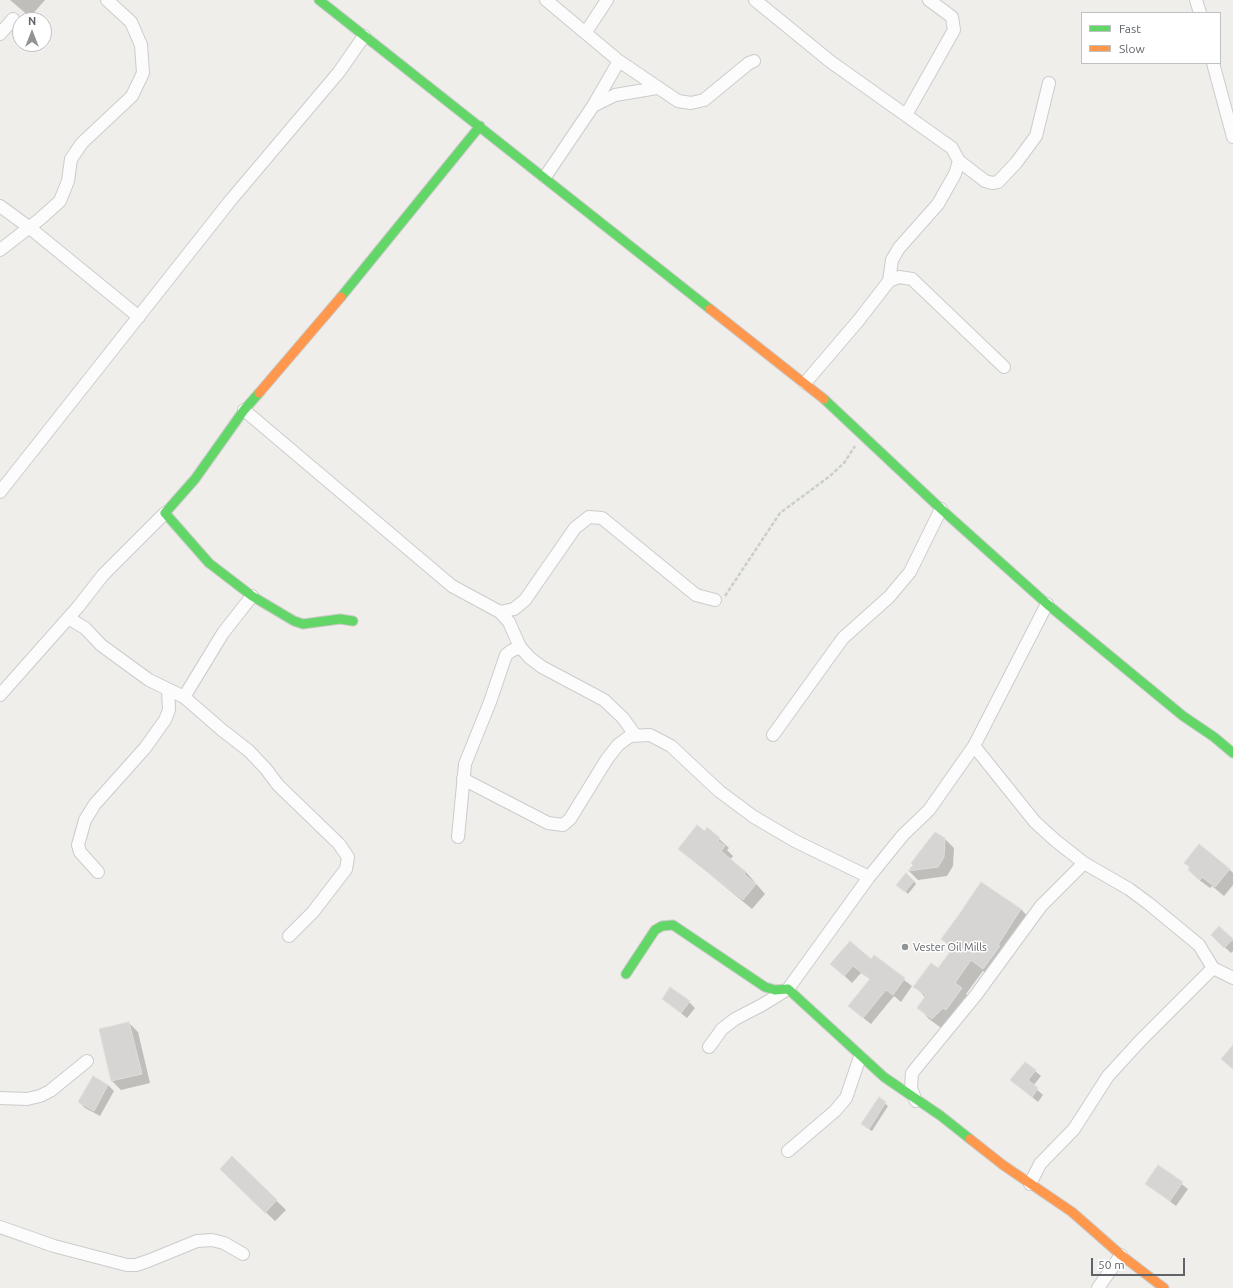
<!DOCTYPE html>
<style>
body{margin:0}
#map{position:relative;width:1233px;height:1288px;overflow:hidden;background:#efeeea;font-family:Ubuntu,sans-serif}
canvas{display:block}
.legend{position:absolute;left:1081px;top:12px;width:140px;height:52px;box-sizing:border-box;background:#fff;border:1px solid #bfc1c3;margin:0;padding:5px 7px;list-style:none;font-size:12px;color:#5f6368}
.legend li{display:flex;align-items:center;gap:8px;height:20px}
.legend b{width:20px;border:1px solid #bfc1c3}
.north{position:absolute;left:12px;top:12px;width:40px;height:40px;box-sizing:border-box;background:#fff;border:1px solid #bfc1c3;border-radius:50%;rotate:0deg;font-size:11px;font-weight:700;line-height:16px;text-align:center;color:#5f6368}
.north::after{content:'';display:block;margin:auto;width:14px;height:18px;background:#919496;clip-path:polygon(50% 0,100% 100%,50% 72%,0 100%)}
.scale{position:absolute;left:1091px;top:1258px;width:94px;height:18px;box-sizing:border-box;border:2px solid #5f6368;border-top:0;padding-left:5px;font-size:12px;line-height:14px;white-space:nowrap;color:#5f6368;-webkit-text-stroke:3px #fff;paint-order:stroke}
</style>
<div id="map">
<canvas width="1233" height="1288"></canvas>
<ul class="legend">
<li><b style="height:5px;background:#63d668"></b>Fast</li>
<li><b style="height:5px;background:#ff974d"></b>Slow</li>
</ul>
<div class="north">N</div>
<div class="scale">50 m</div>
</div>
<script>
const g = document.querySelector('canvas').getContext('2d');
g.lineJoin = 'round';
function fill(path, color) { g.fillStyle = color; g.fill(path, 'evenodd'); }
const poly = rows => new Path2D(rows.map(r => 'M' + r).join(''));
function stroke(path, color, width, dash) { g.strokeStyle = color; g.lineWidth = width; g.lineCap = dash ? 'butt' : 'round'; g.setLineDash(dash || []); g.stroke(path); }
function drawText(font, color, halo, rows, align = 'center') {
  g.font = font + ' Ubuntu,sans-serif'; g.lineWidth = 3; g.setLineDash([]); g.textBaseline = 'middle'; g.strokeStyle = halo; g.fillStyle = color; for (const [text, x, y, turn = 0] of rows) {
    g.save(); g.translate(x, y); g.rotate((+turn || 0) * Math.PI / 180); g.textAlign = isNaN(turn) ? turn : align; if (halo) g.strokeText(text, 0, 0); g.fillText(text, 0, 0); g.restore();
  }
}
fill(poly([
 [10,0,45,0,30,17],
 [708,829,729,848,727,850,733,856,730,860,746,872,765,894,752,909,679,849],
 [945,839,954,848,953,866,947,876,918,880,909,871],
 [1185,863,1229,869,1233,873,1233,885,1224,896,1212,886,1210,888,1198,879,1189,870,1190,868],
 [914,881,916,884,908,894,900,887],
 [1021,909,1032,921,1009,956,1010,958,995,980,983,971,966,994,972,1000,944,1030,929,1019,918,1007,925,997,915,986,938,969,953,949,942,939],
 [1219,927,1233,941,1233,951,1231,953,1212,935],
 [874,957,912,986,901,1002,894,996,871,1024,857,1013,871,980,861,973,852,983,832,964,871,960],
 [663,999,689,1002,695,1008,687,1018],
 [129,1023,138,1032,150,1083,121,1090,112,1081],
 [1035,1071,1041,1076,1033,1086,1043,1095,1038,1102,1012,1080],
 [108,1085,114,1091,100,1116,85,1108,79,1102],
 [879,1099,888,1106,872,1131,865,1127],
 [232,1157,286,1210,275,1221,221,1169],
 [1159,1166,1188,1189,1176,1206,1146,1183]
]), '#0003');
const building = poly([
 [697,825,705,831,707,827,720,838,718,841,725,846,721,851,746,872,744,874,756,884,743,900,678,849,697,825],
 [935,832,945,838,944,857,938,867,908,871,913,865,911,863,935,832],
 [1199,844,1230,869,1215,887,1202,877,1200,880,1188,870,1190,867,1184,863,1199,844],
 [906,873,914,881,905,892,896,885,906,873],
 [981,882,1021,909,998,945,1000,946,983,969,971,960,955,983,962,988,946,1010,943,1008,932,1019,917,1008,926,995,913,987,931,963,938,968,953,948,941,939,958,916,981,882],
 [1219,926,1233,939,1224,948,1211,935,1219,926],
 [850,941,871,959,874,955,905,978,893,995,886,990,863,1018,848,1006,870,979,853,966,844,976,830,964,850,941],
 [670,987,690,1001,681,1013,662,999,670,987],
 [129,1022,142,1074,111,1081,99,1029,129,1022],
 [1233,1045,1233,1069,1221,1059,1233,1045],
 [1025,1062,1036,1070,1028,1080,1038,1088,1032,1097,1010,1080,1025,1062],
 [93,1076,108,1085,94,1111,78,1102,93,1076],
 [879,1097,886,1102,869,1129,861,1124,879,1097],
 [232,1156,277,1200,265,1213,220,1169,232,1156],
 [1158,1165,1183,1182,1170,1201,1145,1184,1158,1165]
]);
fill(building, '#d6d5d3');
stroke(building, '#deddd9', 1);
const street = poly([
 [546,0,619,61,678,101,691,103,704,100,749,63,754,61],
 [755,0,831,62,952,148,959,161,955,174,938,204,899,248,892,260,889,281],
 [1196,0,1200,13],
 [586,32,607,0],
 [0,34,13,19],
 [1213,63,1233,137],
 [593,106,615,95,657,88],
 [906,115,954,30,952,17,929,0],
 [959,161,985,181,992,183,998,182,1016,163,1036,136,1049,83],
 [545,177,593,106,619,61],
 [0,206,30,228,139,317],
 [0,250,40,219,60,201,68,181,71,159,82,143,132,96,143,73,141,45,131,22,107,0],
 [805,383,858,321,889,281,899,277,912,279,1004,367],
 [244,410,452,586,500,612,509,622,520,647,530,658,542,667,604,700,623,718,635,735],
 [0,492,230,201,339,72,364,36],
 [500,612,514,609,525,600,575,528,589,517,602,518,696,595,715,600],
 [68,618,85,628,101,645,149,680,184,697,222,730,249,751,266,769,278,785,339,844,348,857,346,869,313,912,289,936],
 [0,695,78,607,103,575,165,513],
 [184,697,223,633,252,596],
 [773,735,843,638,889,597,910,572,941,509],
 [974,746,1035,822,1056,841,1084,863,1129,889,1148,903,1199,945,1213,968,1233,978],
 [463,779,548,823,563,825,570,819,607,759,618,745,630,736,650,735,671,746,719,791,754,817,795,841,869,877],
 [458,837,465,764,490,702,506,655,511,651,520,647],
 [98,872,80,852,78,845,85,820,95,804,145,748,165,720,169,710,168,690],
 [709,1047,722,1029,735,1019,762,1005,788,989,869,877,903,835,929,810,974,746,1047,604],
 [0,1098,27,1099,40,1096,50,1091,87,1061],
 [916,1101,911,1088,912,1073,976,995,1041,906,1084,863],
 [788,1151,835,1111,846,1098,860,1057],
 [1030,1184,1040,1164,1074,1129,1108,1076,1141,1040,1213,968],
 [0,1227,54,1246,127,1265,136,1265,148,1261,197,1241,212,1240,224,1243,243,1254],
 [1098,1288,1121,1255]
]);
const fast = poly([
 [319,0,710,309],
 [341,297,480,126],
 [259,393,244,410,195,479,165,513,209,563,252,596,294,621,303,624,340,619,353,621],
 [824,399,941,509,1047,604,1183,716,1214,737,1233,753],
 [626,974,655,930,662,926,673,925,765,987,775,990,788,989,884,1077,941,1116,970,1139]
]);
const slow = poly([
 [710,309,824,399],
 [259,393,341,297],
 [970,1139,1003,1165,1072,1212,1121,1255,1164,1288]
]);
stroke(street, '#cbcccc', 14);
stroke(fast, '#cacacb', 11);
stroke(slow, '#cacacb', 11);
stroke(poly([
 [725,596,780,513,830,476,844,463,855,446]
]), '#cacfcc', 2.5, [4, 2]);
stroke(street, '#fdfcfc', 12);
stroke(fast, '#63d668', 9);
stroke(slow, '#ff974d', 9);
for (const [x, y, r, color] of [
 [905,947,4,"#919496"]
]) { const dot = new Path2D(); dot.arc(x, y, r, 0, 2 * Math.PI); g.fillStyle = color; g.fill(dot); stroke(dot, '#fff', 1.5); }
drawText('11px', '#5f6368', '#fff', [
 ["Vester Oil Mills",913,947]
], 'left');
</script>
